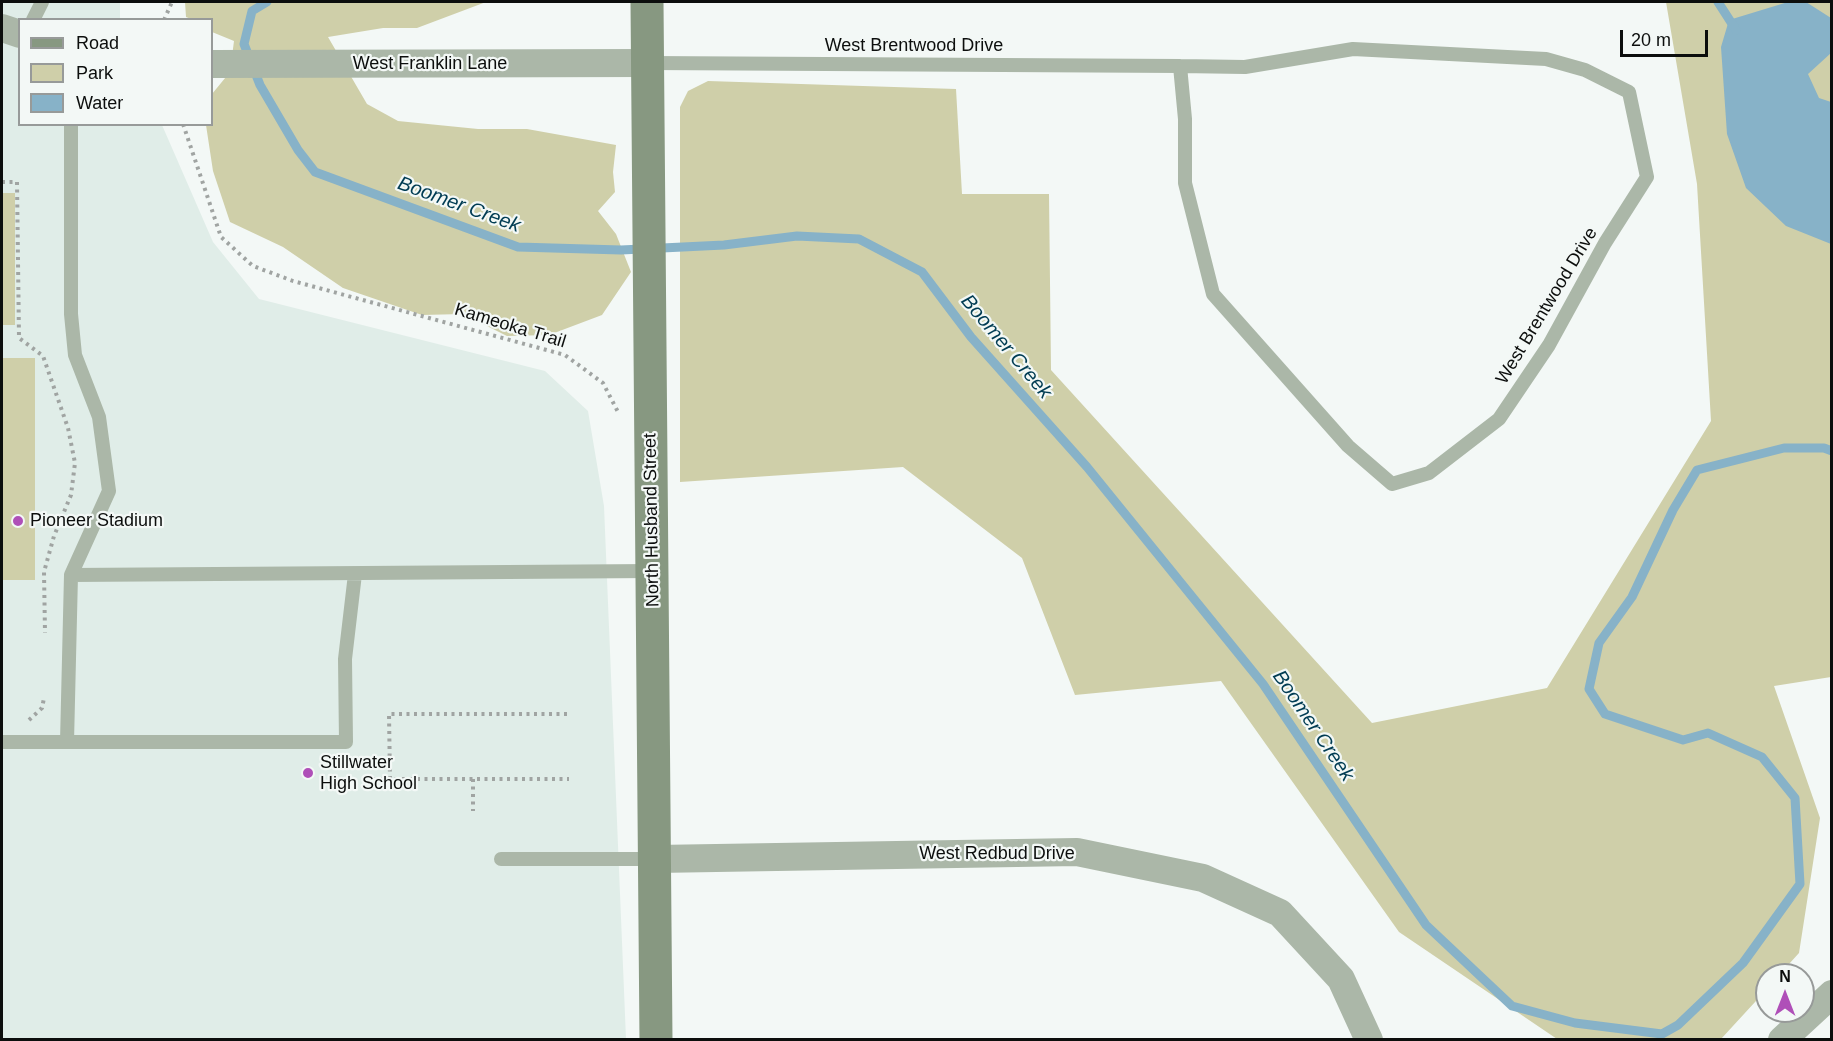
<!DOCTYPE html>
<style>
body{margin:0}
#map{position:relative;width:1833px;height:1041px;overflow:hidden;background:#f3f8f6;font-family:Arial,sans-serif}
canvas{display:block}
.frame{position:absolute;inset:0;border:3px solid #0c0e0d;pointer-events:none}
.legend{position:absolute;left:18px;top:18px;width:195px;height:108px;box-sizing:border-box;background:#f3f8f6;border:2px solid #979a99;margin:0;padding:8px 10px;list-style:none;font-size:18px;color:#0c0e0d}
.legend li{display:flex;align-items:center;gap:12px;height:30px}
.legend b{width:30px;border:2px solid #979a99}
.north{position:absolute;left:1755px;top:963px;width:60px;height:60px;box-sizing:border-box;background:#f3f8f6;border:2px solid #979a99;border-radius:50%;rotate:0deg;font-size:16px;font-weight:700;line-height:24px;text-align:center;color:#0c0e0d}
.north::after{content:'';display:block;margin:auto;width:21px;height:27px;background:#af4fb8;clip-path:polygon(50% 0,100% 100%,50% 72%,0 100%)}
.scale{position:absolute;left:1620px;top:30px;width:88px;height:27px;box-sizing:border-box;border:3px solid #0c0e0d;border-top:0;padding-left:8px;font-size:18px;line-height:21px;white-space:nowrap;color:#0c0e0d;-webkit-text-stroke:4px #f3f8f6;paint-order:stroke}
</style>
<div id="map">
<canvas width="1833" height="1041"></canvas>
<div class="frame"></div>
<ul class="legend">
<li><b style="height:8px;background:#879881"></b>Road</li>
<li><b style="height:16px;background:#cfcfa9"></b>Park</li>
<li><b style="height:16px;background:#87b2c8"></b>Water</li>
</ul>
<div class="north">N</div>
<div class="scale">20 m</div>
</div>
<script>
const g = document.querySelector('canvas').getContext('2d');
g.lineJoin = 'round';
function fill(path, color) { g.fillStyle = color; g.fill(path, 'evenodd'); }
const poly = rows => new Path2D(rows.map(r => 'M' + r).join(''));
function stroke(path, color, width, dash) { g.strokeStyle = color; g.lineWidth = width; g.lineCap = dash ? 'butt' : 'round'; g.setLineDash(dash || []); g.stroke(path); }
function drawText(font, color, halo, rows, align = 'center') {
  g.font = font + ' Arial,sans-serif'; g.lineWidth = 4.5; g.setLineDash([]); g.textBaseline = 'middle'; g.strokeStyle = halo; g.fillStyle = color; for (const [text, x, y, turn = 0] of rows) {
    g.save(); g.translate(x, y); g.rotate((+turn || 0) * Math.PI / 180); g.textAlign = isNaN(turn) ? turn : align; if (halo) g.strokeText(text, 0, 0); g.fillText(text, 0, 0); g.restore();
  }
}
fill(poly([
 [2,2,120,2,120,19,20,20,20,124,162,125,213,242,259,299,545,371,588,411,604,506,626,1039,2,1040]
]), '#e0ede8');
fill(poly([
 [185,2,486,2,417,28,383,28,328,37,367,104,398,121,478,129,527,129,616,145,613,172,615,192,598,211,616,234,631,272,602,315,549,335,507,336,463,314,422,315,343,288,283,247,230,222,213,171,206,125,212,124,212,94,230,72,234,41,212,32,212,20,191,19,186,17],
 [1666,2,1831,2,1831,677,1774,686,1820,818,1799,953,1779,975,1767,975,1767,989,1721,1039,1557,1039,1399,932,1221,681,1075,695,1022,558,903,467,680,482,680,107,688,91,708,81,956,89,962,194,1049,194,1051,370,1372,723,1547,688,1711,421,1697,184],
 [15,193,15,325,2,325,2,193],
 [2,358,35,358,35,580,2,580]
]), '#cfcfa9');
fill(poly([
 [1788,2,1806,2,1831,18,1831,53,1808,74,1819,98,1831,102,1831,244,1786,226,1746,188,1727,134,1721,47,1729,20]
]), '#87b2c8');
stroke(poly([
 [267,2,252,11,244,44,260,85,298,150,315,172,518,247,621,250,724,245,797,236,859,239,922,272,971,337,1087,467,1263,684,1426,925,1512,1006,1575,1023,1662,1034,1678,1025,1743,963,1800,884,1795,798,1762,757,1708,733,1683,740,1605,714,1589,689,1599,643,1632,597,1673,510,1697,470,1784,448,1824,448,1832,451],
 [1718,2,1736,30]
]), '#87b2c8', 9);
stroke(poly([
 [164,20,172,2],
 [183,124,221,237,253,266,293,281,565,355,603,383,618,412],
 [2,182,17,182,19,338,43,356,68,428,75,463,71,495,54,536,44,572,45,633],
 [29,720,42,708,44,698],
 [372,779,569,779],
 [390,779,389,714,571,714],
 [473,779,473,811]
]), '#a0a4a2', 4, [3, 4.5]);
stroke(poly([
 [33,20,42,2],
 [648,63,1180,66,1245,67,1353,49,1546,59,1585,70,1629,92,1647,177,1605,243,1549,345,1499,419,1429,473,1392,484,1348,446,1213,294,1185,183,1185,119,1180,66],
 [71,575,109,491,99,417,75,355,71,314,71,124],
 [2,742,67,742,71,575,653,571],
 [67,742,346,742,345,659,355,574],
 [501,859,656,859]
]), '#abb7a8', 14);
stroke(poly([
 [2,28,20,34],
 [212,64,648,63],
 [656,859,1077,852,1203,878,1280,913,1341,979,1369,1040],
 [1782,1040,1832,994]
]), '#abb7a8', 28);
stroke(poly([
 [647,2,656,1040]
]), '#879881', 33);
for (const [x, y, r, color] of [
 [18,521,6,"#af4fb8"],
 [308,773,6,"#af4fb8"]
]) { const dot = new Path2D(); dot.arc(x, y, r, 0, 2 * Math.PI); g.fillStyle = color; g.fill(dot); stroke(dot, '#f3f8f6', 2); }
drawText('18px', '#0c0e0d', '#f3f8f6', [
 ["West Brentwood Drive",914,46],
 ["West Franklin Lane",430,64],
 ["West Brentwood Drive",1547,306,-59],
 ["Kameoka Trail",510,326,17],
 ["North Husband Street",652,520,-91],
 ["West Redbud Drive",997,854]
]);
drawText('18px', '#0c0e0d', '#f3f8f6', [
 ["Pioneer Stadium",30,521],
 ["Stillwater",320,763],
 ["High School",320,784]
], 'left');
drawText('italic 20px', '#003c53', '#f3f8f6', [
 ["Boomer Creek",459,205,20],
 ["Boomer Creek",1006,347,50],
 ["Boomer Creek",1313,726,56]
]);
</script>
